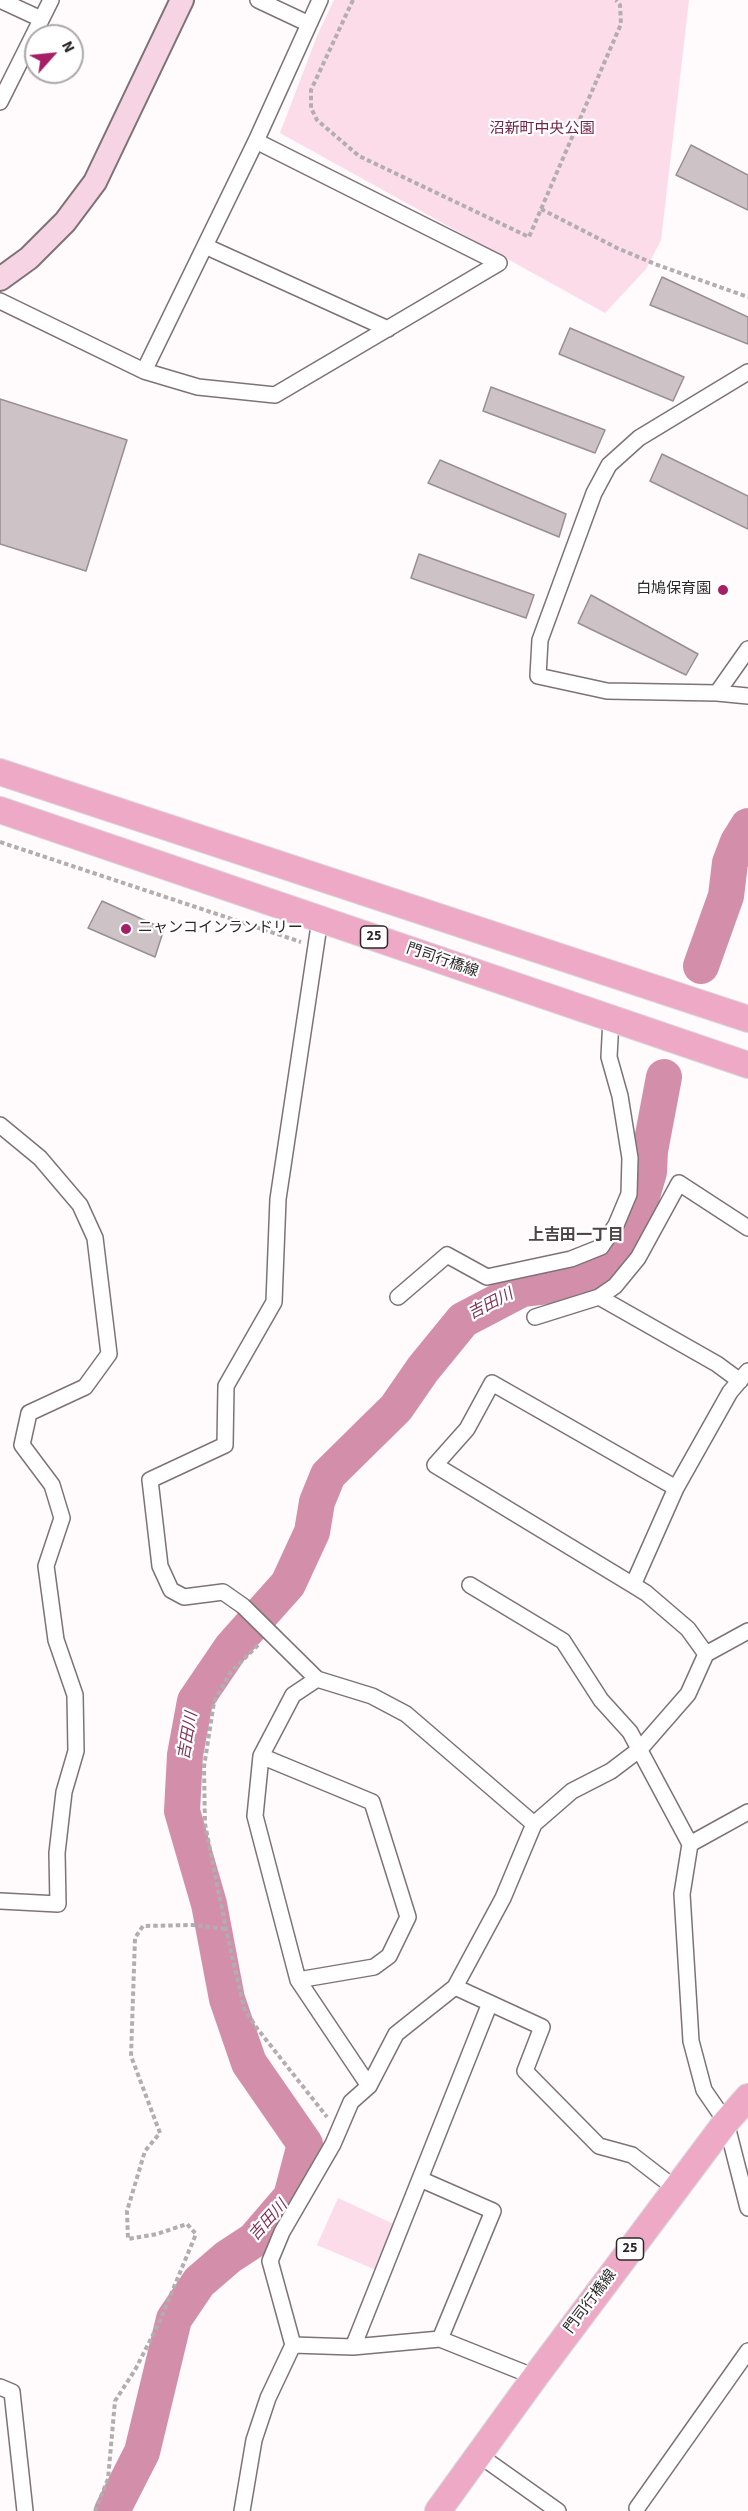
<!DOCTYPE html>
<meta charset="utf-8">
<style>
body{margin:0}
#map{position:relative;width:748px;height:2511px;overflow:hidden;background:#fffafc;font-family:"Source Sans 3",sans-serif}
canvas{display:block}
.north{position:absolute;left:24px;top:24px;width:60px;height:60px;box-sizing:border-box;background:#fff;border:2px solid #aba9a9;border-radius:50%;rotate:63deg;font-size:16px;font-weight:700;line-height:24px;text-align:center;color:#2c2829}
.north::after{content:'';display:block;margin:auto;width:21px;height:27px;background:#a61e66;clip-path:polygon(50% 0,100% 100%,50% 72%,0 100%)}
</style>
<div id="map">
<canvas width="748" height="2511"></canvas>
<div class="north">N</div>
</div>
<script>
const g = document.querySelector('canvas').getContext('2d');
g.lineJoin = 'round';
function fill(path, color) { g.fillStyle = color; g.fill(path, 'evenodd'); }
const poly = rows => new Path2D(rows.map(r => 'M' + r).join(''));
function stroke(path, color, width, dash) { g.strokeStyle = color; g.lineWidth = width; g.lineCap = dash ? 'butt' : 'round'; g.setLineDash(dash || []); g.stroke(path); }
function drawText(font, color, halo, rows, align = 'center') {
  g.font = font + ' "Source Sans 3","Noto Sans JP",sans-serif'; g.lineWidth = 4.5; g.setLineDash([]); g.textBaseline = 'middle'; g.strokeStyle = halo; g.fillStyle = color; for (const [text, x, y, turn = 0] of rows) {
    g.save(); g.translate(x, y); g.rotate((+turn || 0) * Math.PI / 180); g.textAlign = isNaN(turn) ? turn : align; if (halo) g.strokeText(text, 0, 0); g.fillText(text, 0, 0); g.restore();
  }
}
fill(poly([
 [334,0,689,0,661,240,646,269,605,313,280,133,317,36],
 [338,2198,396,2225,376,2270,317,2245]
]), '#fcdce8');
stroke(poly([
 [701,966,726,896,730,863,738,842,748,826],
 [112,2511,142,2452,174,2319,199,2282,228,2257,254,2240,291,2197,305,2144,249,2063,227,1999,209,1904,182,1811,185,1755,195,1701,231,1648,288,1584,312,1532,317,1502,328,1475,396,1408,423,1369,463,1320,522,1289,556,1285,577,1279,599,1269,612,1259,624,1243,635,1220,649,1172,650,1151,664,1077]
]), '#d38fa9', 36);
const building = poly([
 [691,145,748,175,748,210,676,175,691,145],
 [662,277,748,317,748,344,650,305,662,277],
 [570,328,684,377,673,401,559,354,570,328],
 [491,387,605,430,595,453,483,411,491,387],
 [0,399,127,440,86,571,0,544,0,399],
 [662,454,748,496,748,529,650,481,662,454],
 [440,460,566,514,559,537,428,483,440,460],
 [419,554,534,595,526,618,411,578,419,554],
 [591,595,698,654,686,675,578,623,591,595],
 [102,901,164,929,155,957,88,928,102,901]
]);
fill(building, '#cdc2c6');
stroke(building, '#998e92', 1.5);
const street = poly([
 [0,0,41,19],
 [258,0,309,24],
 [0,102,51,0],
 [205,246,388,329],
 [0,301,144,371,198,387,275,395,499,263,256,141],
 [144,371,256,141,320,0],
 [748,372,639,438,609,465,594,493,540,640,538,676,607,691,717,693,748,696],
 [717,693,748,649],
 [320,919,278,1199,274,1302,226,1386,225,1445,150,1480,160,1566,171,1590,184,1597,223,1592,243,1606,317,1679,372,1696,406,1714,534,1824],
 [0,1125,40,1158,80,1205,95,1238,109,1354,85,1387,29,1413,22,1445,52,1485,62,1518,46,1566,56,1640,75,1695,76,1751,64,1792,57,1853,58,1904,0,1901],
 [398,1297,447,1255,487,1277,571,1259,601,1247,616,1225,629,1194,630,1158,620,1096,609,1057,611,1019],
 [599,1297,717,1364,740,1381],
 [535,1317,599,1297,615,1286,638,1258,679,1183,748,1228],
 [676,1488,730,1392,748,1371],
 [470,1585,563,1641,601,1700,630,1732,690,1844,682,1894,691,2041,704,2090,726,2122,748,2208],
 [633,1585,676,1488,492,1383,467,1429,435,1465,633,1585,646,1593,688,1629,706,1654],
 [317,1679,293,1695,261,1756,255,1816,298,1980,369,2086],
 [261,1756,372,1802,408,1917,389,1956,374,1967,298,1980],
 [690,1844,748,1812],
 [455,1987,542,2027,525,2071,599,2146,632,2155,676,2189],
 [420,2179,493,2211,440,2339],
 [353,2347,490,2003],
 [535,2377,440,2339,353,2347,293,2345,270,2261,282,2232,333,2144,351,2102,369,2086,396,2034,455,1987,503,1898,534,1824,572,1791,611,1771,640,1749,688,1694,706,1654,748,1631],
 [0,2387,12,2392,25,2511],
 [479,2455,558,2511],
 [637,2508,748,2351],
 [242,2511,254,2440,268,2398,293,2345]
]);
const secondary = poly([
 [0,279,29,258,65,222,95,182,182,0]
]);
const primary = poly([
 [0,772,748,1019],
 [0,810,748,1065],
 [438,2511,535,2377,726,2122,748,2097]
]);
stroke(street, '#7d7376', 18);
stroke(secondary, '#7d7376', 26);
stroke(primary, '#d9d8d8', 28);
stroke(poly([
 [353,0,311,90,311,108,317,120,359,156,529,237,621,24,620,5,616,0],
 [541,209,617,248,655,264,748,297],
 [0,842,301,942],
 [258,1645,230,1673,214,1702,204,1767,205,1824,226,1929,244,2008,256,2027,327,2117],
 [95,2511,108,2479,115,2401,135,2370,159,2323,196,2234,187,2224,157,2234,128,2239,127,2211,145,2151,160,2133,131,2056,135,1938,143,1926,193,1925,226,1929]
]), '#b2aeaf', 4, [4.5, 3]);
stroke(street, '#fff', 15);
stroke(secondary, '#f7d4e3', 22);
stroke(primary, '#eea9c7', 26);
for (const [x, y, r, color] of [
 [723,590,6,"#a61e66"],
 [126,929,6,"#a61e66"]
]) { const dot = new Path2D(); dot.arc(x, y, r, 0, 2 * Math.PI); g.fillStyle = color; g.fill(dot); stroke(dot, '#fff', 2); }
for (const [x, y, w] of [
 [374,937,27],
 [630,2249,27]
]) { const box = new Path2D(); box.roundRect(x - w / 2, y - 11, w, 22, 4.5); g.fillStyle = '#fff'; g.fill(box); stroke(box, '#2c2829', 1.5); }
drawText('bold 14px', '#2c2829', null, [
 ["25",374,937],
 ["25",630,2249]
]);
drawText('15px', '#732349', '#fff', [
 ["沼新町中央公園",542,130]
]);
drawText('15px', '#2c2829', '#fff', [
 ["白鳩保育園",711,590],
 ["ニャンコインランドリー",138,929,"left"]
], 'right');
drawText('15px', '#2c2829', '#fff', [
 ["門司行橋線",442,961,19],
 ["門司行橋線",591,2302,-53]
]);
drawText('bold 16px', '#4e4448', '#fff', [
 ["上吉田一丁目",576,1236]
]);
drawText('italic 16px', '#843258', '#fff', [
 ["吉田川",491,1305,-27],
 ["吉田川",189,1736,-80],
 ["吉田川",269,2221,-48]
]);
</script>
